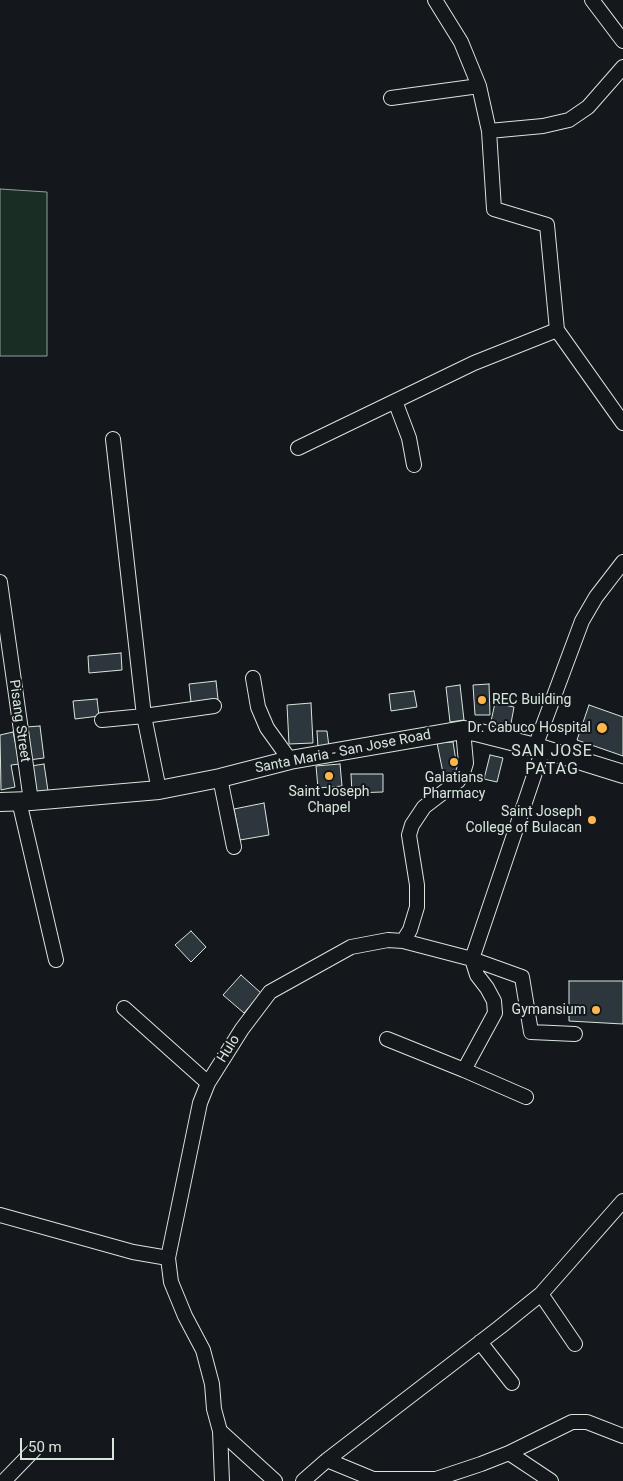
<!DOCTYPE html>
<style>
body{margin:0}
#map{position:relative;width:623px;height:1481px;overflow:hidden;background:#14181c;font-family:Roboto,sans-serif}
canvas{display:block}
.scale{position:absolute;left:20px;top:1438px;width:94px;height:22px;box-sizing:border-box;border:2px solid #d8e6dc;border-top:0;padding-left:6px;font-size:15px;line-height:18px;white-space:nowrap;color:#d8e6dc;-webkit-text-stroke:4px #14181c;paint-order:stroke}
</style>
<div id="map">
<canvas width="623" height="1481"></canvas>
<div class="scale">50 m</div>
</div>
<script>
const g = document.querySelector('canvas').getContext('2d');
g.lineJoin = 'round';
function fill(path, color) { g.fillStyle = color; g.fill(path, 'evenodd'); }
const poly = rows => new Path2D(rows.map(r => 'M' + r).join(''));
function stroke(path, color, width, dash) { g.strokeStyle = color; g.lineWidth = width; g.lineCap = dash ? 'butt' : 'round'; g.setLineDash(dash || []); g.stroke(path); }
function drawText(font, color, halo, rows, align = 'center') {
  g.font = font + ' Roboto,sans-serif'; g.lineWidth = 4; g.setLineDash([]); g.textBaseline = 'middle'; g.strokeStyle = halo; g.fillStyle = color; for (const [text, x, y, turn = 0] of rows) {
    g.save(); g.translate(x, y); g.rotate((+turn || 0) * Math.PI / 180); g.textAlign = isNaN(turn) ? turn : align; if (halo) g.strokeText(text, 0, 0); g.fillText(text, 0, 0); g.restore();
  }
}
const green = poly([
 [0,189,47,192,47,356,0,356,0,189]
]);
fill(green, '#1a2d24');
stroke(green, '#939e99', 1);
const building = poly([
 [121,653,122,670,89,673,88,656,121,653],
 [216,681,218,699,191,702,189,684,216,681],
 [489,684,490,715,475,715,473,685,489,684],
 [460,685,464,720,450,722,446,687,460,685],
 [414,691,417,707,391,711,389,694,414,691],
 [97,699,99,716,75,719,73,701,97,699],
 [311,703,313,743,289,744,287,705,311,703],
 [495,703,514,707,510,729,490,726,495,703],
 [589,705,623,717,623,756,577,740,589,705],
 [40,726,44,758,29,760,26,727,40,726],
 [317,731,327,731,329,747,318,748,317,731],
 [13,732,20,764,11,765,15,787,1,790,0,735,13,732],
 [453,742,458,774,445,783,437,743,453,742],
 [490,755,503,758,497,782,484,779,490,755],
 [44,764,48,791,34,793,31,766,44,764],
 [340,764,342,786,318,788,316,766,340,764],
 [351,774,383,774,383,792,352,793,351,774],
 [264,803,269,835,240,840,234,809,264,803],
 [191,931,206,947,191,962,175,945,191,931],
 [241,975,261,993,244,1013,223,995,241,975],
 [569,981,623,981,623,1024,569,1021,569,981]
]);
fill(building, '#2c363c');
stroke(building, '#d8e6dc', 1);
const minor = poly([
 [435,0,461,42,479,86,489,131,494,209,547,225,557,330],
 [592,0,623,41],
 [391,98,479,86],
 [489,131,543,126,569,120,588,107,623,67],
 [395,401,409,438,414,465],
 [113,439,144,716,159,790],
 [298,448,474,363,557,330,623,423],
 [0,582,31,801],
 [253,678,258,707,267,728,290,760],
 [102,720,144,716,214,706],
 [535,747,582,621,596,597,623,562],
 [543,749,472,959,522,977,531,1032,575,1034],
 [220,778,234,847],
 [19,801,56,960],
 [124,1008,208,1083],
 [387,1039,464,1070,495,1013,494,1001,487,988,477,975,472,959,403,941],
 [464,1070,526,1097],
 [0,1215,133,1252,168,1258],
 [541,1294,575,1344],
 [480,1342,512,1383],
 [220,1431,275,1481],
 [509,1453,551,1481],
 [327,1460,373,1479,436,1479,481,1464,509,1453,572,1422,587,1422,623,1436],
 [4,1481,35,1449],
 [222,1481,220,1431,214,1409,212,1384,203,1350,185,1316,171,1282,168,1258,200,1103,208,1083,242,1029,270,992,351,947,388,940,403,941,410,930,417,907,417,885,409,835,412,825,424,807,458,781,463,773,466,763,463,730],
 [303,1481,327,1460,500,1327,541,1294,623,1201]
]);
const major = poly([
 [0,802,31,801,159,790,220,778,290,760,463,730,476,732,543,749,623,774]
]);
stroke(minor, '#d8e6dc', 16);
stroke(major, '#d8e6dc', 20);
stroke(minor, '#14181c', 14);
stroke(major, '#14181c', 18);
for (const [x, y, r, color] of [
 [482,700,5,"#ffb74d"],
 [602,728,6,"#ffb74d"],
 [454,762,5,"#ffb74d"],
 [329,776,5,"#ffb74d"],
 [592,820,5,"#ffb74d"],
 [596,1010,5,"#ffb74d"]
]) { const dot = new Path2D(); dot.arc(x, y, r, 0, 2 * Math.PI); g.fillStyle = color; g.fill(dot); stroke(dot, '#14181c', 2); }
drawText('14px', '#d8e6dc', '#14181c', [
 ["REC Building",492,700,"left"],
 ["Dr. Cabuco Hospital",591,728],
 ["Galatians",454,778,"center"],
 ["Pharmacy",454,794,"center"],
 ["Saint Joseph",329,792,"center"],
 ["Chapel",329,808,"center"],
 ["Saint Joseph",582,812],
 ["College of Bulacan",582,828],
 ["Gymansium",586,1010]
], 'right');
drawText('14px', '#d8e6dc', '#14181c', [
 ["Pisang Street",19,721,82],
 ["Santa Maria - San Jose Road",343,752,-11],
 ["Hulo",229,1049,-58]
]);
g.letterSpacing = '1px';
drawText('16px', '#d8e6dc', '#14181c', [
 ["SAN JOSE",552,752],
 ["PATAG",552,770]
]);
g.letterSpacing = '0px';
</script>
